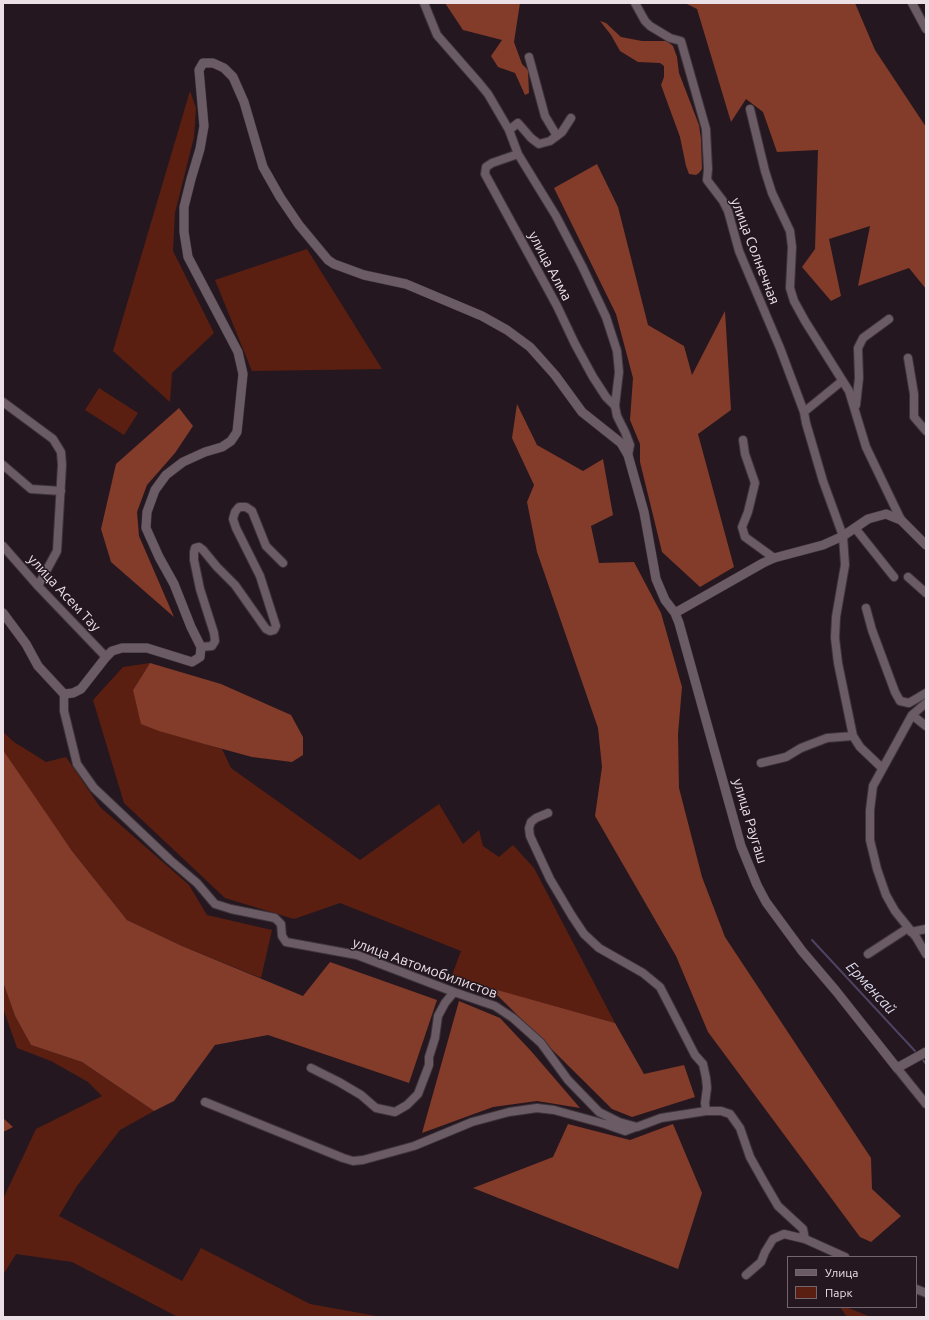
<!DOCTYPE html>
<meta charset="utf-8">
<style>
body{margin:0}
#map{position:relative;width:929px;height:1320px;overflow:hidden;background:#24171f;font-family:Ubuntu,sans-serif}
canvas{display:block}
.frame{position:absolute;inset:0;border:4px solid #eae0e6;pointer-events:none}
.legend{position:absolute;left:787px;top:1256px;width:130px;height:52px;box-sizing:border-box;background:#24171f;border:1px solid #73676f;margin:0;padding:5px 7px;list-style:none;font-size:12px;color:#eae0e6}
.legend li{display:flex;align-items:center;gap:8px;height:20px}
.legend b{width:20px;border:1px solid #73676f}
</style>
<div id="map">
<canvas width="929" height="1320"></canvas>
<div class="frame"></div>
<ul class="legend">
<li><b style="height:5px;background:#6b5b65"></b>Улица</li>
<li><b style="height:11px;background:#5b1f11"></b>Парк</li>
</ul>
</div>
<script>
const g = document.querySelector('canvas').getContext('2d');
g.lineJoin = 'round';
function fill(path, color) { g.fillStyle = color; g.fill(path, 'evenodd'); }
const poly = rows => new Path2D(rows.map(r => 'M' + r).join(''));
function stroke(path, color, width, dash) { g.strokeStyle = color; g.lineWidth = width; g.lineCap = dash ? 'butt' : 'round'; g.setLineDash(dash || []); g.stroke(path); }
function drawText(font, color, halo, rows, align = 'center') {
  g.font = font + ' Ubuntu,sans-serif'; g.lineWidth = 3; g.setLineDash([]); g.textBaseline = 'middle'; g.strokeStyle = halo; g.fillStyle = color; for (const [text, x, y, turn = 0] of rows) {
    g.save(); g.translate(x, y); g.rotate((+turn || 0) * Math.PI / 180); g.textAlign = isNaN(turn) ? turn : align; if (halo) g.strokeText(text, 0, 0); g.fillText(text, 0, 0); g.restore();
  }
}
fill(poly([
 [190,91,196,108,194,137,175,213,173,251,214,333,172,373,170,402,113,351],
 [307,249,382,369,252,371,215,280],
 [99,388,138,413,124,435,85,410],
 [150,663,133,690,208,745,222,749,231,768,360,860,439,804,463,844,479,830,483,846,499,857,513,845,534,868,615,1023,451,978,461,951,340,903,294,919,225,898,124,803,93,700,123,667],
 [3,732,14,742,46,762,66,757,100,807,189,885,207,915,272,930,261,978,182,946,127,920,72,851,39,804,3,750],
 [3,982,15,1016,31,1045,82,1062,154,1111,120,1130,77,1186,59,1216,182,1281,201,1248,310,1304,382,1317,178,1317,72,1262,16,1254,3,1275,3,1199,36,1129,102,1096,88,1082,51,1061,17,1048,3,1008],
 [840,1307,846,1307,871,1317,847,1317]
]), '#5b1f11');
fill(poly([
 [445,3,520,3,514,42,522,64,528,70,529,93,525,95,515,73,498,67,491,56,502,40,463,30],
 [685,3,855,3,875,50,926,127,926,289,909,268,858,286,870,226,829,239,841,296,831,301,802,267,815,249,818,150,777,152,763,112,746,99,731,122,697,9],
 [600,21,606,23,621,37,642,41,667,41,673,46,677,57,679,73,699,125,701,139,702,169,699,173,696,175,689,174,686,166,680,137,661,85,664,77,664,66,660,63,638,62,620,51,611,35],
 [597,164,618,207,648,325,684,346,692,375,725,311,731,410,698,434,734,567,700,587,662,552,640,462,640,444,630,420,633,378,616,314,554,188],
 [517,404,537,445,583,471,603,459,613,515,591,526,599,563,634,562,661,613,682,687,678,734,679,788,702,877,725,937,871,1158,872,1189,901,1216,871,1242,860,1237,708,1032,676,956,595,816,602,767,598,728,537,552,527,502,534,485,512,438],
 [179,408,193,426,175,453,147,485,137,512,139,536,174,617,111,562,101,529,116,464],
 [150,663,221,684,291,715,303,737,303,755,292,762,252,757,208,745,159,731,141,724,133,690],
 [3,750,72,851,127,920,182,946,303,996,330,962,437,1000,409,1083,268,1035,215,1045,174,1101,154,1111,82,1062,31,1045,15,1016,3,982],
 [490,988,615,1023,644,1074,684,1065,695,1097,632,1117,612,1109],
 [459,1001,500,1018,531,1051,580,1108,537,1101,493,1107,422,1133],
 [3,1118,13,1127,3,1132],
 [568,1124,630,1140,673,1124,702,1193,678,1269,473,1188,553,1157]
]), '#833b2a');
stroke(poly([
 [812,940,915,1051],
 [923,1060,926,1064]
]), '#4d4362', 2);
const minor = poly([
 [424,3,437,35,479,83,488,94,509,130,518,154,556,216,582,266,606,317,617,351,619,372,615,406,617,416,625,432,630,445,628,455],
 [635,3,645,21,650,26,670,38,681,41,706,129,708,169,707,180,723,201,728,211,739,251,780,348,804,412,842,381],
 [912,3,926,29],
 [529,57,545,116,557,136],
 [750,109,765,171,772,193,790,231,792,247,790,288,794,301,805,321,849,391,866,447,901,520],
 [509,130,518,123,531,138,539,144,550,141,562,132,571,118],
 [518,154,492,163,486,167,485,174,557,306,575,344,593,377,606,397,615,406],
 [908,358,914,394,914,417,926,431],
 [3,402,53,439,61,452,62,465,57,551,38,586],
 [856,405,859,378,858,348,863,338,889,319],
 [804,412,806,423,823,481,843,536,845,565,836,617,835,638,838,663,853,736,860,747,882,768],
 [743,440,745,454,755,483,748,512,742,527,745,537,774,558],
 [3,465,31,489,61,491],
 [855,528,894,577],
 [3,546,38,586,106,657],
 [908,577,926,593],
 [866,608,872,630,895,692,900,701,909,703,926,693],
 [201,647,212,646,215,641,214,633,200,589,194,560,194,552,195,548,199,547,203,550,217,567,235,585,266,629,270,631,274,630,276,626,260,576,236,528,233,519,235,512,239,507,246,507,252,511,266,546,283,563],
 [64,694,64,711,77,764,94,788,170,860,197,883,215,904,231,909,275,918,281,924,282,936,286,942,357,955,454,992,495,1006,513,1018,541,1043,568,1080,599,1112,619,1122,637,1127,661,1118,706,1111,721,1111,730,1114,740,1128,750,1157,764,1182,778,1206,803,1229,805,1239],
 [926,703,912,715,873,786,870,810,870,840,877,869,886,895,895,911,916,937,926,954],
 [912,715,926,726],
 [761,763,786,757,801,748,827,738,853,736],
 [548,813,536,818,531,822,529,828,530,836,550,879,572,916,584,934,599,948,643,973,660,987,695,1055,703,1064,706,1078,707,1088,705,1103,706,1111],
 [911,932,926,929],
 [868,954,908,928],
 [311,1068,339,1082,361,1095,376,1108,395,1112,407,1105,418,1094,429,1065,429,1057,435,1038,438,1016,445,1003,454,992],
 [897,1068,926,1104],
 [205,1102,343,1158,353,1161,363,1160,414,1146,472,1122,509,1112,537,1108,554,1110,605,1124,625,1131,636,1127],
 [746,1275,761,1262,765,1252,773,1239,784,1234,805,1239,845,1257],
 [916,1289,926,1293]
]);
const tertiary = poly([
 [3,613,26,644,38,666,64,694,73,693,81,689,106,657,112,651,122,648,147,648,192,662,200,657,201,647,191,627,174,584,159,557,146,528,147,512,155,490,166,475,183,462,205,452,222,447,231,441,237,432,243,374,238,352,188,257,184,232,184,207,191,179,200,149,204,126,199,70,203,63,213,63,224,68,233,77,244,102,263,167,280,197,299,225,328,260,334,264,364,275,406,284,482,316,507,330,530,347,555,375,582,412,621,443,628,455,644,512,656,579,665,600,675,613,679,623,741,846,757,885,766,902,802,951,836,991,897,1068,926,1052],
 [675,613,763,563,774,558,823,545,843,536,868,519,886,514,901,520,926,545]
]);
stroke(minor, '#3e343a', 10);
stroke(tertiary, '#3e343a', 10);
stroke(minor, '#6b5b65', 8);
stroke(tertiary, '#6b5b65', 9);
drawText('14px', '#eae0e6', '#24171f', [
 ["улица Солнечная",755,251,69],
 ["улица Алма",550,266,62],
 ["улица Асем Тау",64,593,47],
 ["улица Раугаш",750,821,73],
 ["улица Автомобилистов",425,968,20]
]);
drawText('italic 15px', '#dedef1', '#24171f', [
 ["Ерменсай",871,988,47]
]);
</script>
